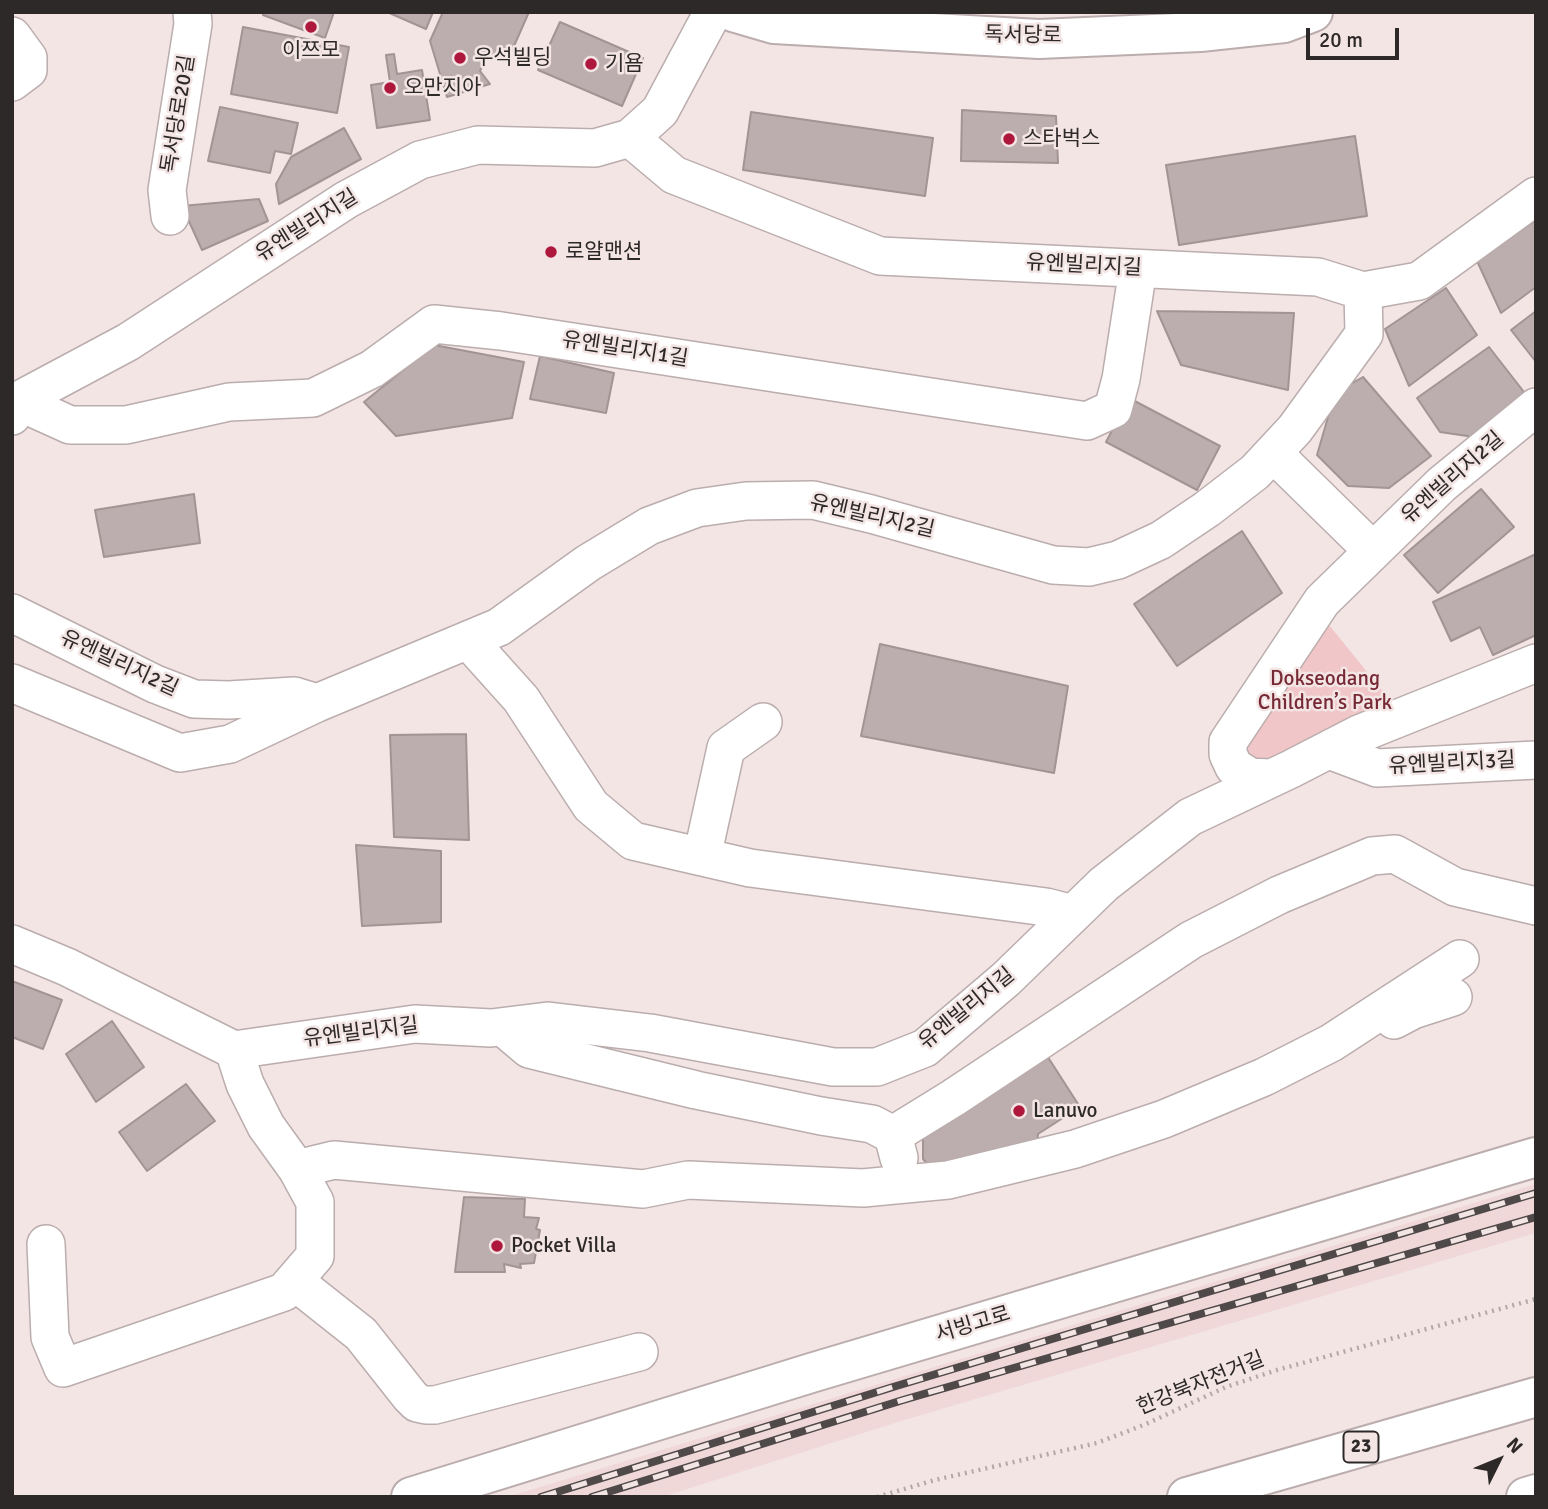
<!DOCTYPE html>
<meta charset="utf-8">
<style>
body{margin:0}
#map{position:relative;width:1548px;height:1509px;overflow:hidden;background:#f4e5e5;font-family:Signika,sans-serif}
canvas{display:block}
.frame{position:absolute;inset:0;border:14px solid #2e2929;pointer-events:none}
.north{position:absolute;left:1464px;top:1425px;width:70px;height:70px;-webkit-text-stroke:5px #f4e5e5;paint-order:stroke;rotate:47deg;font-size:19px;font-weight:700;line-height:28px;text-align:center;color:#2e2929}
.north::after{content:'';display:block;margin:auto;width:24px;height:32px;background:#2e2929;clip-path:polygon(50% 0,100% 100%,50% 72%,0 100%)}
.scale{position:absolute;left:1306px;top:28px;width:93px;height:32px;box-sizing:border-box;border:4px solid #2e2929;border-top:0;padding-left:9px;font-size:21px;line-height:24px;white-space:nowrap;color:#2e2929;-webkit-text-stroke:5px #f4e5e5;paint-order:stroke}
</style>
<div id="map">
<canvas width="1548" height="1509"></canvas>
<div class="frame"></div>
<div class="north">N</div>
<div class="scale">20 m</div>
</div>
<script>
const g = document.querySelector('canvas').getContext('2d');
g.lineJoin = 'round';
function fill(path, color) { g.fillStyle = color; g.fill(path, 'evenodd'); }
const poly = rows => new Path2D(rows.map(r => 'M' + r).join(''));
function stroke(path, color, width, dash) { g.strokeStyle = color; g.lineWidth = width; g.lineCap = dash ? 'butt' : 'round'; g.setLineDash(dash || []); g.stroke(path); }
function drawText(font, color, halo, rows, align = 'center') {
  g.font = font + ' Signika,"Noto Sans KR",sans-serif'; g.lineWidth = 5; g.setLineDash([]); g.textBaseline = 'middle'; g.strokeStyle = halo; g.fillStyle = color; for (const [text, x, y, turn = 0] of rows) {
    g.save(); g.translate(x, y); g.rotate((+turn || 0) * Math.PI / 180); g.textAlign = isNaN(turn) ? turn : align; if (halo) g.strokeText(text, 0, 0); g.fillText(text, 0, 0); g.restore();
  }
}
fill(poly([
 [1536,1184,1536,1233,898,1422,662,1497,507,1497]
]), '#f0d8d9');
fill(poly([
 [1321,615,1397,709,1265,770,1239,764,1244,730]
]), '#f0c6c8');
const building = poly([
 [264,12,334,12,325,38,263,15,264,12],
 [387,12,433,12,426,29,387,12],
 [443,12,529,12,507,62,488,53,480,71,490,84,447,97,430,41,443,12],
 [560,22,643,58,622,106,538,70,560,22],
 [243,27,349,47,337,113,231,94,243,27],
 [394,54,397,74,422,70,430,120,377,128,371,85,390,82,386,55,394,54],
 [220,107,298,123,291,154,275,151,270,173,208,161,220,107],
 [962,110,1056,116,1058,163,961,161,962,110],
 [751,112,933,138,925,196,743,170,751,112],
 [344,128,361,159,279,204,276,184,291,157,344,128],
 [1355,136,1367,216,1179,245,1166,165,1355,136],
 [259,199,268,221,202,250,182,206,259,199],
 [1536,220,1536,287,1501,313,1477,261,1536,220],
 [1446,288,1477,335,1409,386,1385,329,1446,288],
 [1157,311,1294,313,1288,390,1181,365,1157,311],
 [1536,311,1536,362,1511,330,1536,311],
 [434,345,524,362,512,418,396,436,364,402,434,345],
 [1489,347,1524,392,1474,437,1440,432,1417,398,1489,347],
 [540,356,614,373,606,413,530,399,540,356],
 [1363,377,1431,456,1389,488,1348,486,1317,455,1335,393,1363,377],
 [1129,398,1220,446,1197,490,1106,442,1129,398],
 [1481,489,1514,527,1438,593,1404,555,1481,489],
 [194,494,200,543,104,557,95,510,194,494],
 [1242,531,1282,593,1177,666,1134,604,1242,531],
 [1536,554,1536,635,1493,655,1480,627,1451,641,1433,602,1536,554],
 [880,644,1068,686,1054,773,861,736,880,644],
 [466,734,469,840,394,837,390,735,466,734],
 [356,845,441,851,441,922,362,926,356,845],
 [12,981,62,1000,43,1049,12,1037,12,981],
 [112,1021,144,1067,96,1102,66,1054,112,1021],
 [1044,1051,1080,1107,1038,1134,1037,1148,936,1173,923,1159,923,1134,1044,1051],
 [186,1084,215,1121,147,1171,119,1132,186,1084],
 [464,1197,525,1199,524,1217,539,1218,536,1229,540,1230,534,1263,520,1264,521,1268,504,1264,505,1272,455,1272,464,1197]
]);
fill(building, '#bcadae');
stroke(building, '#a29495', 2);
const minor = poly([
 [12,36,28,58,28,70,12,82],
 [630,138,674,175,880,256,1318,277,1363,291,1419,281,1536,196],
 [170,216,167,190,193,24,192,12],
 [12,404,128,342,346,200,420,160,478,145,595,148,630,138,660,111,713,12],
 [12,416,17,401,70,425,126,425,229,402,313,398,372,369,434,324,501,331,1087,421,1113,409,1121,379,1138,269],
 [1273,453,1372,550],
 [12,613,155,684,194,699,229,700,294,696,317,703,499,627,588,563,649,526,697,508,746,501,813,500,871,514,1053,565,1089,567,1118,560,1161,540,1207,509,1255,472,1295,429,1364,334,1363,291],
 [468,640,521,699,591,806,633,841,750,868,1046,907,1073,914],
 [12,683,180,753,230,744,317,703],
 [1329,750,1377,768,1536,760],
 [1269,778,1250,777,1234,767,1228,754,1228,742,1322,601,1442,484,1536,407],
 [702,857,726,748,763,722],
 [12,944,67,967,234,1050,415,1024,491,1028,548,1021,650,1033,833,1067,877,1067,925,1048,1006,979,1104,884,1190,817,1291,769,1359,734,1536,663],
 [1394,1020,1413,1010,1453,997],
 [503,1027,529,1049,696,1090,821,1116,872,1124,893,1135,899,1158],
 [893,1135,953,1098,1191,940,1279,895,1372,856,1395,854,1455,887,1536,906],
 [297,1169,334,1160,643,1189,688,1180,863,1188,948,1180,1075,1149,1164,1119,1264,1077,1331,1043,1460,959],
 [46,1244,50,1337,63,1368,284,1292,315,1256,315,1202,297,1169,266,1126,245,1084,234,1050],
 [294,1281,361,1334,410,1396,417,1403,426,1405,435,1405,639,1352]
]);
const major = poly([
 [733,12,774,24,1039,39,1200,32,1284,23,1313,12],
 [411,1497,811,1373,1536,1157]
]);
const highway = poly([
 [1187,1497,1536,1397],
 [1526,1497,1536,1494]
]);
stroke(minor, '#bbadad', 40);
stroke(major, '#bbadad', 42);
stroke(highway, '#bbadad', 42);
stroke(poly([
 [877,1497,935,1480,1097,1443,1146,1424,1226,1387,1277,1370,1536,1299]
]), '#b3a8a8', 4.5, [2, 5]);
stroke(minor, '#fff', 37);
stroke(major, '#fff', 38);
stroke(highway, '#fff', 38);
const rail = poly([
 [541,1497,893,1387,1536,1193],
 [592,1497,903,1400,1536,1217]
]);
stroke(rail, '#504949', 8);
stroke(rail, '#f4e5e5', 5, [16]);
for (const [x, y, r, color] of [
 [311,27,7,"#ad183c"],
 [460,58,7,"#ad183c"],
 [591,64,7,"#ad183c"],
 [390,88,7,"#ad183c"],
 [1009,139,7,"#ad183c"],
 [551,252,7,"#ad183c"],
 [1019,1111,7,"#ad183c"],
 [497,1246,7,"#ad183c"]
]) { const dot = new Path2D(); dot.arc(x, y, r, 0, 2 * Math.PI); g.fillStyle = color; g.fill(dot); stroke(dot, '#f4e5e5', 2.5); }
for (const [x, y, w] of [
 [1361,1447,35]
]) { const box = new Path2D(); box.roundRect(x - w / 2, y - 15.5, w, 31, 5); g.fillStyle = '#f4e5e5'; g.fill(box); stroke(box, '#2e2929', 2); }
drawText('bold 19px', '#2e2929', null, [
 ["23",1361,1447]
]);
drawText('21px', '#2e2929', '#f4e5e5', [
 ["독서당로",1023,36,1],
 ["독서당로20길",179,114,-81],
 ["유엔빌리지길",307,226,-32],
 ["유엔빌리지길",1084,266,3],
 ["유엔빌리지1길",625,350,9],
 ["유엔빌리지2길",1453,478,-41],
 ["유엔빌리지2길",872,517,13],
 ["유엔빌리지2길",119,664,25],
 ["유엔빌리지3길",1452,764,-3],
 ["유엔빌리지길",967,1009,-39],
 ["유엔빌리지길",361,1033,-7],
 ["서빙고로",973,1325,-17],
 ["한강북자전거길",1201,1384,-22]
]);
drawText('21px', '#2e2929', '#f4e5e5', [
 ["이쯔모",311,51,"center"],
 ["우석빌딩",474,58],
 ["기욤",605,64],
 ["오만지아",404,88],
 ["스타벅스",1023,139],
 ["로얄맨션",565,252],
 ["Lanuvo",1033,1111],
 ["Pocket Villa",511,1246]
], 'left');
drawText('21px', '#762934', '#f4e5e5', [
 ["Dokseodang",1325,679],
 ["Children’s Park",1325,703]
]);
</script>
